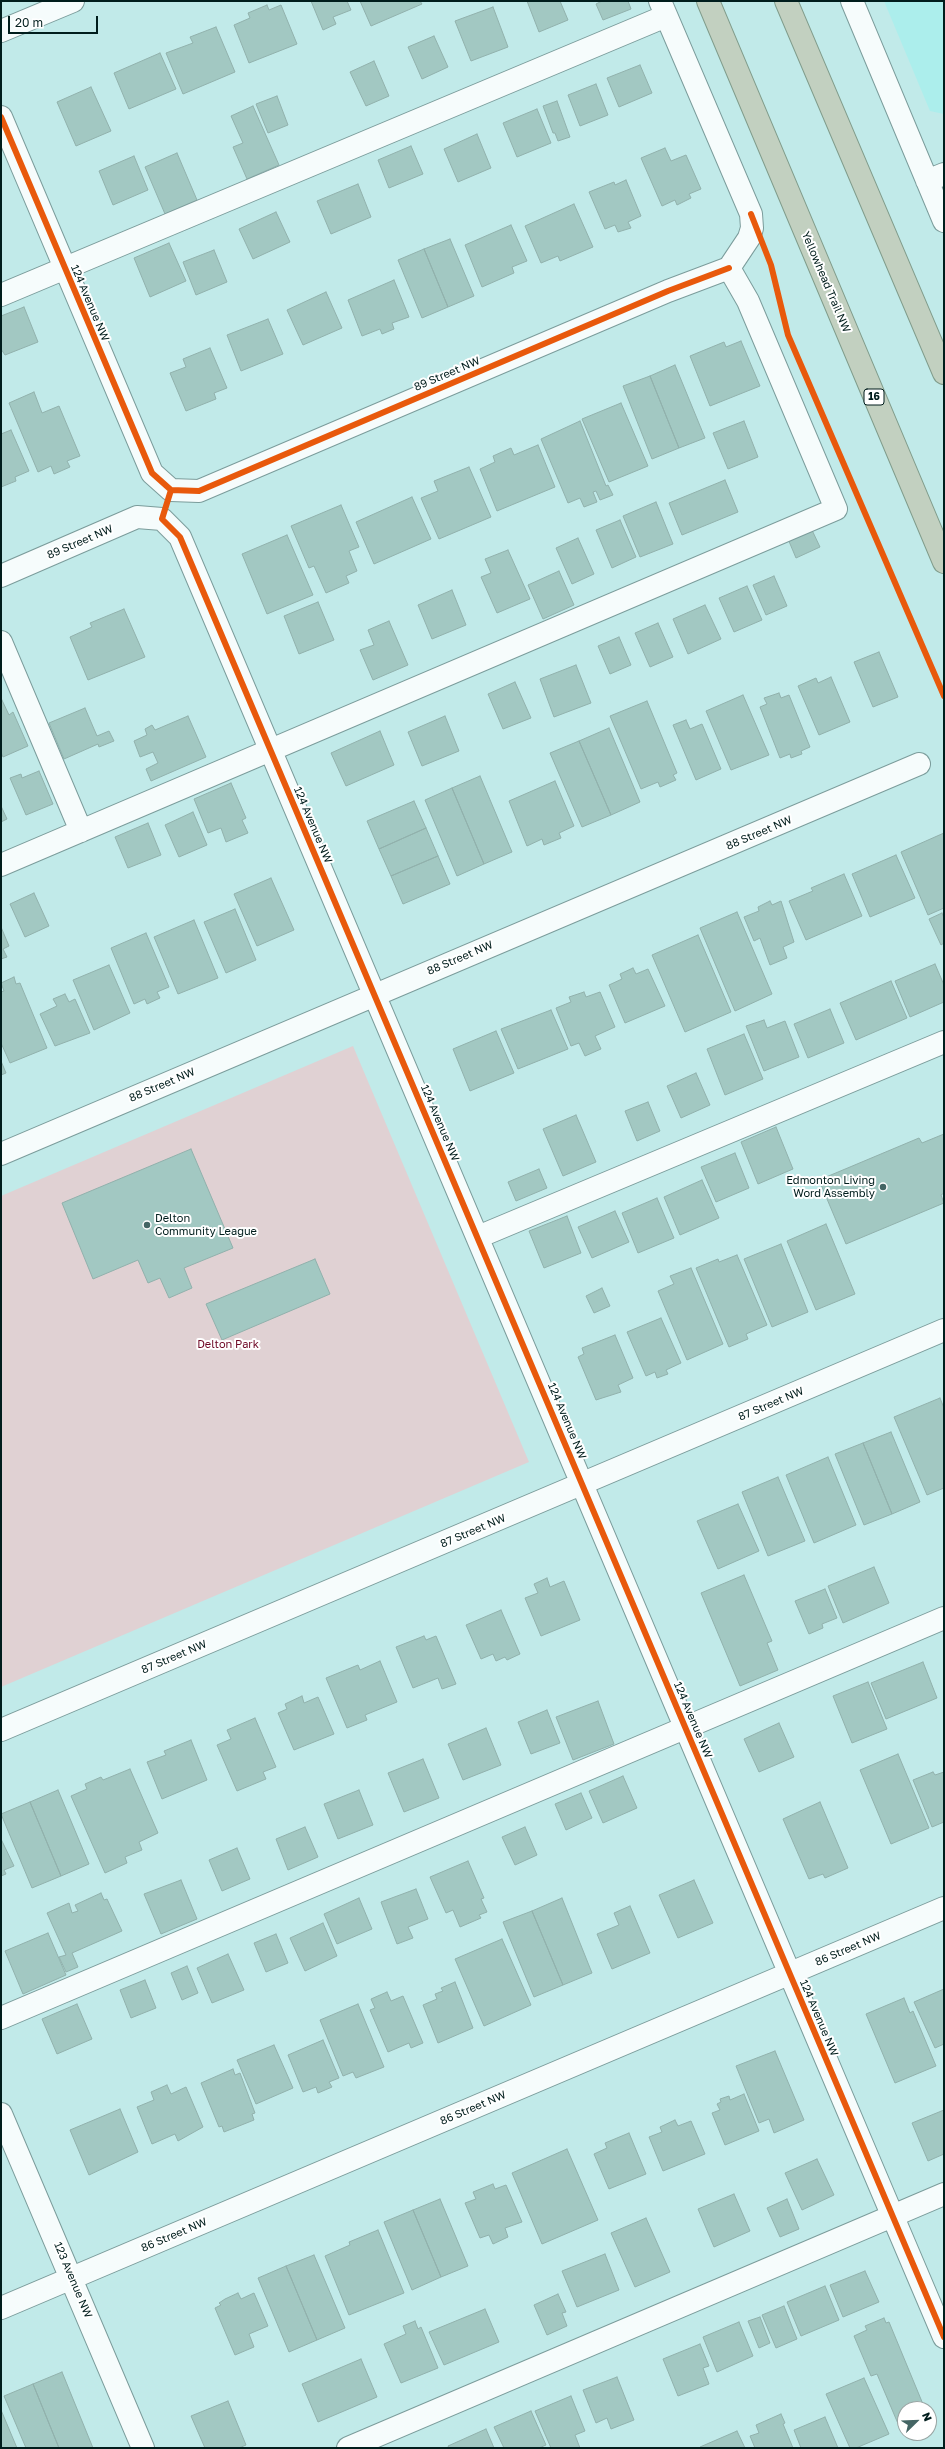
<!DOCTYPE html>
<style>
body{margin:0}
#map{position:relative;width:945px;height:2449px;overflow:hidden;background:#c1eae9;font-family:"Golos Text",sans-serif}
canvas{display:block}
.frame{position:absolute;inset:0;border:2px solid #001d1c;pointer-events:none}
.north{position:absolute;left:897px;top:2401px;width:40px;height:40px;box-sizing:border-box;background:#fff;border:1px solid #99a5a4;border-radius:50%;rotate:67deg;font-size:11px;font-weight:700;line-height:16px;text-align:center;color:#001d1c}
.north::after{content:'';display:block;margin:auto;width:14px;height:18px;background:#446564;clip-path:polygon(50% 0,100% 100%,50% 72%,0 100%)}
.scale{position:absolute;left:8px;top:16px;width:90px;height:18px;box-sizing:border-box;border:2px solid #001d1c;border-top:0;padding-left:5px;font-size:12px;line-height:14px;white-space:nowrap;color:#001d1c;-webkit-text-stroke:3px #fff;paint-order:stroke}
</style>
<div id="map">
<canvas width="945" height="2449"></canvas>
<div class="frame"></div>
<div class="north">N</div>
<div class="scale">20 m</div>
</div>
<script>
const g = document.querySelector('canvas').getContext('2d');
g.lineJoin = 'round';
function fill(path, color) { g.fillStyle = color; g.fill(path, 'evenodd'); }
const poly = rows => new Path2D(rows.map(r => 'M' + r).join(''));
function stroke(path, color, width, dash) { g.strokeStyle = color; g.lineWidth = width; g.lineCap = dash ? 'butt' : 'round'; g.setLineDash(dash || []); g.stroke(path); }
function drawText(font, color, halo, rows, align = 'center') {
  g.font = font + ' "Golos Text",sans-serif'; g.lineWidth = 4; g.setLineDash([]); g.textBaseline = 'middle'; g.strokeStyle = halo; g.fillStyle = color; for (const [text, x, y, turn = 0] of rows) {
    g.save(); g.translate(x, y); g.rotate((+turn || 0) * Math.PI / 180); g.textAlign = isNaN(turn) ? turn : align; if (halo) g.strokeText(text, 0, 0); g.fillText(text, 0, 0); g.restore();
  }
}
fill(poly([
 [884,1,944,1,944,114,930,111]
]), '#aceeec');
fill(poly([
 [353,1046,529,1462,1,1687,1,1196]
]), '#e0d1d3');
const building = poly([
 [311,1,347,1,351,10,333,17,336,24,323,30,311,1],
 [360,1,420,1,422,4,371,26,360,1],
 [527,1,560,1,568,20,539,32,527,1],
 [602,1,628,1,631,9,603,20,596,4,602,1],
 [267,5,269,10,281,5,297,44,249,63,234,25,250,18,248,13,267,5],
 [493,7,508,47,471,61,455,21,493,7],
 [216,27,235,72,183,94,166,53,193,43,190,37,216,27],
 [434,36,448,67,422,79,408,47,434,36],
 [160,53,176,89,129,109,114,73,160,53],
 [374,61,389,96,366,106,350,72,374,61],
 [640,65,652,93,619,107,607,78,640,65],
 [596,84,608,115,580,126,568,95,596,84],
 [91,87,111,131,76,146,57,102,91,87],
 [277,96,288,125,268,133,256,104,277,96],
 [557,101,570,137,558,141,555,133,553,133,543,106,557,101],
 [253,106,279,165,247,179,233,147,243,143,231,116,253,106],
 [537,109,551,143,517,157,503,123,537,109],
 [477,134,491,168,458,182,444,149,477,134],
 [411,146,423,174,389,188,378,160,411,146],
 [665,148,671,161,686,155,701,189,689,194,691,198,677,205,675,200,662,206,641,158,665,148],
 [177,153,197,200,165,214,145,167,177,153],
 [134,156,148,190,113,205,99,171,134,156],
 [626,180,641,216,628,222,631,228,618,232,615,225,605,229,589,192,614,182,615,185,626,180],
 [358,184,371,217,331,234,317,201,358,184],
 [574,204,593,247,560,261,558,256,541,263,525,226,574,204],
 [276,212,290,242,253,259,239,229,276,212],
 [511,225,527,261,512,267,514,273,482,287,465,245,511,225],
 [450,239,474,296,448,307,424,249,450,239],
 [169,243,186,281,150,297,134,258,169,243],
 [424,249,448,307,422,318,398,260,424,249],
 [214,250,227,282,196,295,183,262,214,250],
 [394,280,409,317,392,323,394,329,382,334,380,329,362,336,348,300,394,280],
 [326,292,342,328,303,345,287,310,326,292],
 [24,307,38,342,5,355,1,349,1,316,24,307],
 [268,319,283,354,241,371,227,335,268,319],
 [741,341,760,386,710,406,690,356,724,342,726,347,741,341],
 [210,348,227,388,214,393,216,399,186,411,170,373,186,367,183,359,210,348],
 [675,365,705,438,679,448,650,376,675,365],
 [650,376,679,448,652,459,623,386,650,376],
 [34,392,42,413,59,406,80,456,67,461,70,467,54,474,51,466,38,472,9,403,34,392],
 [621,403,648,466,609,482,582,419,621,403],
 [580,421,606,486,608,485,613,495,600,500,596,491,593,492,597,502,584,507,580,498,568,503,541,439,580,421],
 [744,421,758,457,728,469,713,433,744,421],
 [11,430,29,471,15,477,16,481,1,487,1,434,11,430],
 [538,445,555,487,497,511,480,469,495,462,493,456,511,448,514,455,538,445],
 [469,467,491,517,439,539,421,498,438,491,434,481,469,467],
 [725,480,738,512,682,535,669,503,725,480],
 [412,497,431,539,374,564,356,522,412,497],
 [656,502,673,544,640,557,623,516,656,502],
 [341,505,359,547,349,551,357,571,346,576,349,583,326,593,314,566,309,568,291,526,341,505],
 [620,520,636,557,612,568,596,530,620,520],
 [811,528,820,547,796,558,788,539,811,528],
 [287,535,313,595,267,614,242,554,287,535],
 [578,538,594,574,572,584,556,548,578,538],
 [508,550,530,599,497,613,481,577,491,573,485,559,508,550],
 [559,571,574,605,543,619,528,585,559,571],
 [774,576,787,606,766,615,753,585,774,576],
 [747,586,762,620,734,632,719,598,747,586],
 [452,590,466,625,432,639,418,605,452,590],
 [318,602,334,640,299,654,284,616,318,602],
 [705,605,721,639,688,654,673,619,705,605],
 [124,609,145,657,88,680,70,637,92,627,90,623,124,609],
 [389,621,408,665,373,680,360,650,374,645,368,630,389,621],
 [658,623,673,657,650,667,635,633,658,623],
 [619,637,631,665,610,674,598,646,619,637],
 [879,652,898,697,873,707,854,662,879,652],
 [576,665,591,703,554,717,540,679,576,665],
 [831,677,850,722,819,735,798,686,816,678,818,683,831,677],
 [515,682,531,718,503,729,488,694,515,682],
 [779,693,781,698,789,695,810,747,801,751,802,754,791,758,790,754,780,758,760,707,767,704,764,698,779,693],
 [743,695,769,755,731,770,706,711,743,695],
 [1,698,9,715,13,712,28,746,3,757,1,752,1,698],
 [647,701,677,773,673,775,676,780,660,787,658,782,641,789,610,716,647,701],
 [85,708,97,736,109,731,114,741,99,747,98,744,64,759,49,723,85,708],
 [188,716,206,757,151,781,146,769,158,763,153,752,140,757,134,741,147,735,145,729,152,725,155,730,188,716],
 [445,716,459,751,422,766,408,732,445,716],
 [686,720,690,729,702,724,721,769,696,780,673,725,686,720],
 [609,728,640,802,611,815,579,741,609,728],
 [380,731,394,765,346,786,331,753,380,731],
 [579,741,611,815,582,827,550,753,579,741],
 [39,771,53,804,26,815,10,778,21,774,22,778,39,771],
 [480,776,512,852,484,864,452,788,480,776],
 [555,781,574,826,559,833,561,838,544,845,542,839,527,846,509,801,555,781],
 [231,783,246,818,242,820,248,833,226,842,221,828,208,833,194,799,231,783],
 [452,788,484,864,457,876,425,800,452,788],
 [414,801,426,828,379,849,367,821,414,801],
 [1,806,7,819,1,822,1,806],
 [193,812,207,845,179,857,165,825,193,812],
 [148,823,161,855,128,868,115,837,148,823],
 [426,828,438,856,391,876,379,849,426,828],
 [944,833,944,908,928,915,901,852,944,833],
 [896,855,915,898,870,917,852,874,896,855],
 [438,856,450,884,403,904,391,876,438,856],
 [844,874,862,916,806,940,789,901,813,891,811,888,844,874],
 [271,878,294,930,257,946,234,894,271,878],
 [34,893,49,926,25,937,10,904,34,893],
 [770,901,772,905,781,901,794,942,783,947,787,958,770,965,760,938,754,941,744,917,759,911,758,907,770,901],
 [235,909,256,960,226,973,204,922,235,909],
 [737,912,772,994,735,1011,700,928,737,912],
 [942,913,944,918,944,943,941,945,929,919,942,913],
 [194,920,218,978,178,994,154,937,194,920],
 [1,927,9,946,3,949,7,957,1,959,1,927],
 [146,933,169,987,157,992,160,998,147,1004,145,999,134,1004,111,948,146,933],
 [698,935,731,1012,685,1032,652,955,698,935],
 [935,964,944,985,944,1002,910,1017,895,981,935,964],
 [109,965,130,1013,94,1030,73,980,109,965],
 [633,968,636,974,648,969,665,1006,625,1023,609,985,622,979,620,974,633,968],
 [14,977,16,984,20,983,47,1048,10,1063,1,1043,1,992,4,991,1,983,14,977],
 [891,981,907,1018,856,1040,840,1003,891,981],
 [584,992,586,997,600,992,615,1027,595,1036,601,1049,585,1056,579,1043,571,1046,556,1008,571,1002,569,997,584,992],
 [65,994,69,1002,75,999,90,1033,55,1046,40,1014,57,1006,53,999,65,994],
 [830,1009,844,1043,808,1058,794,1024,830,1009],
 [551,1010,568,1049,518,1069,501,1029,551,1010],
 [764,1020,767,1028,785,1021,799,1057,764,1071,746,1026,764,1020],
 [496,1031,514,1073,470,1091,453,1049,496,1031],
 [744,1034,763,1079,725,1095,707,1049,744,1034],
 [1,1061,6,1073,1,1075,1,1061],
 [696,1073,710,1105,681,1118,667,1086,696,1073],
 [648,1102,660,1131,637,1141,625,1111,648,1102],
 [576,1115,596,1162,563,1176,543,1129,576,1115],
 [776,1127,793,1169,758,1184,741,1142,776,1127],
 [944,1134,944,1193,941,1195,944,1203,846,1244,819,1180,919,1138,922,1143,944,1134],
 [191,1149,233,1248,184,1268,192,1288,169,1298,160,1278,148,1283,138,1260,93,1279,62,1203,191,1149],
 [735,1153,749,1188,716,1202,701,1167,735,1153],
 [539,1169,547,1188,516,1201,508,1182,539,1169],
 [702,1180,719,1218,680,1235,664,1197,702,1180],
 [657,1198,674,1238,638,1253,622,1213,657,1198],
 [615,1211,629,1242,592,1258,578,1227,615,1211],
 [567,1216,581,1253,544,1268,529,1231,567,1216],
 [826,1224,855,1294,816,1310,787,1241,826,1224],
 [781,1244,808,1312,772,1327,744,1259,781,1244],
 [737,1255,767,1325,746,1334,748,1339,729,1347,696,1268,718,1259,719,1262,737,1255],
 [315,1259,330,1294,222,1340,206,1304,315,1259],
 [691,1268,723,1344,687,1360,658,1291,674,1284,670,1276,691,1268],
 [602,1288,610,1306,594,1313,586,1296,602,1288],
 [661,1318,681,1363,666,1370,668,1374,657,1378,655,1372,646,1376,627,1332,661,1318],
 [615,1335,633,1378,618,1385,621,1392,596,1400,578,1357,584,1354,582,1348,615,1335],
 [940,1398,944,1408,944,1488,927,1495,894,1417,940,1398],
 [891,1432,920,1502,892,1514,863,1443,891,1432],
 [863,1443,892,1514,864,1525,835,1454,863,1443],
 [828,1457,856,1525,814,1543,786,1475,828,1457],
 [778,1477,805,1541,768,1556,742,1492,778,1477],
 [738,1504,759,1551,718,1569,697,1521,738,1504],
 [874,1567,889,1603,843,1623,828,1586,874,1567],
 [744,1575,772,1641,767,1643,778,1670,740,1686,701,1593,744,1575],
 [547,1578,550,1587,564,1581,580,1620,541,1636,525,1598,538,1593,534,1584,547,1578],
 [825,1589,837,1618,822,1624,823,1628,809,1634,795,1601,825,1589],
 [501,1610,520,1654,507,1660,505,1657,496,1661,493,1654,481,1659,466,1625,501,1610],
 [424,1636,426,1640,436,1636,456,1684,442,1689,438,1678,413,1688,396,1647,424,1636],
 [380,1661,397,1702,365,1715,367,1720,347,1728,326,1678,358,1665,360,1670,380,1661],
 [923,1662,937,1698,886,1719,871,1683,923,1662],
 [868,1682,887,1729,852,1743,833,1696,868,1682],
 [302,1696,304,1703,318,1697,334,1734,294,1750,278,1713,287,1709,285,1704,302,1696],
 [598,1701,614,1744,573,1760,556,1717,598,1701],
 [547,1710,560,1743,531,1754,518,1722,547,1710],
 [255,1718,276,1767,263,1772,266,1779,237,1791,217,1745,231,1739,227,1730,255,1718],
 [779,1723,794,1757,759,1772,744,1739,779,1723],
 [486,1728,501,1765,463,1780,448,1744,486,1728],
 [191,1740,207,1780,162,1799,147,1762,166,1755,164,1751,191,1740],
 [898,1754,929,1828,891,1844,860,1770,898,1754],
 [423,1759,439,1798,404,1812,388,1773,423,1759],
 [130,1769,158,1833,139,1842,142,1850,125,1857,127,1863,105,1873,71,1796,87,1789,85,1784,101,1777,103,1780,130,1769],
 [933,1772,935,1775,944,1772,944,1822,932,1827,913,1780,933,1772],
 [623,1776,637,1808,603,1823,589,1791,623,1776],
 [58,1790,89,1864,61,1876,30,1802,58,1790],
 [359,1790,373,1825,338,1839,324,1804,359,1790],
 [581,1793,592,1818,566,1830,555,1804,581,1793],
 [30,1802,61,1876,32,1888,1,1814,30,1802],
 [820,1802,848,1868,825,1878,823,1874,809,1879,783,1819,820,1802],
 [305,1827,318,1857,288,1870,276,1839,305,1827],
 [525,1827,537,1855,515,1865,502,1837,525,1827],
 [1,1839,14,1866,4,1870,6,1874,1,1876,1,1839],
 [237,1848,250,1879,222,1891,209,1860,237,1848],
 [468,1861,484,1898,481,1899,487,1912,479,1915,481,1918,460,1927,453,1910,446,1913,430,1877,468,1861],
 [181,1880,197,1919,161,1934,144,1894,181,1880],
 [694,1880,713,1923,678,1938,659,1895,694,1880],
 [416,1889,428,1919,408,1927,413,1938,397,1944,381,1902,416,1889],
 [101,1893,104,1900,107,1899,122,1931,72,1953,78,1967,66,1972,59,1957,66,1955,47,1913,69,1903,72,1913,78,1911,75,1905,101,1893],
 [359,1898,372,1929,337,1944,324,1914,359,1898],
 [562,1898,592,1973,563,1985,532,1911,562,1898],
 [630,1906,650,1953,612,1969,597,1934,619,1925,614,1913,630,1906],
 [532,1911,563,1985,534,1997,503,1922,532,1911],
 [323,1923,337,1956,305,1971,290,1938,323,1923],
 [48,1933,66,1975,23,1994,5,1951,48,1933],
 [276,1934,288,1963,266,1972,254,1943,276,1934],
 [502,1939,531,2005,484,2026,455,1959,502,1939],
 [228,1954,244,1990,212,2003,197,1968,228,1954],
 [187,1966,198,1993,182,2000,171,1973,187,1966],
 [145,1980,156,2008,131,2018,120,1990,145,1980],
 [455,1982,473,2028,438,2043,423,2005,437,1999,435,1994,443,1991,441,1988,455,1982],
 [944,1989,944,2044,935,2048,914,2002,944,1989],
 [387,1992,391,2001,403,1996,423,2043,411,2048,409,2043,388,2052,370,2010,375,2008,371,1999,387,1992],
 [904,1998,910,2013,913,2011,936,2066,895,2083,866,2014,904,1998],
 [77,2004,92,2039,57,2054,42,2019,77,2004],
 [358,2004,384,2067,356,2078,353,2072,343,2076,320,2020,358,2004],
 [323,2040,339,2078,329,2082,332,2087,318,2093,316,2087,303,2092,288,2055,323,2040],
 [274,2045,293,2088,256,2104,237,2060,274,2045],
 [775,2051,804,2120,774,2133,769,2119,759,2123,736,2066,775,2051],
 [233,2069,235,2075,240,2073,255,2113,252,2114,254,2120,224,2132,222,2126,219,2127,201,2083,233,2069],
 [167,2085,171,2094,186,2087,203,2127,178,2141,175,2134,152,2144,137,2107,154,2100,151,2092,167,2085],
 [744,2094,759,2131,725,2145,712,2113,720,2110,717,2104,721,2102,720,2099,729,2096,730,2100,744,2094],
 [120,2109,138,2152,89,2175,70,2130,120,2109],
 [944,2110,944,2154,928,2161,912,2123,944,2110],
 [675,2120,678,2126,691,2121,705,2154,663,2171,649,2137,662,2132,660,2127,675,2120],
 [629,2133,646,2174,609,2189,594,2154,607,2148,605,2143,629,2133],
 [567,2149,598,2220,542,2244,512,2173,567,2149],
 [817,2159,834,2195,802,2210,785,2173,817,2159],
 [493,2184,495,2189,506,2185,522,2222,505,2228,508,2237,493,2244,489,2235,480,2238,465,2203,476,2199,473,2192,493,2184],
 [734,2194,750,2231,714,2247,698,2209,734,2194],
 [440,2199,468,2266,441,2277,413,2210,440,2199],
 [787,2199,799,2229,780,2237,767,2208,787,2199],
 [413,2210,441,2277,412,2290,384,2222,413,2210],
 [646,2218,670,2272,635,2287,611,2233,646,2218],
 [378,2230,404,2293,349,2315,325,2256,350,2245,349,2242,378,2230],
 [605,2254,619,2290,577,2307,562,2271,605,2254],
 [314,2255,345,2328,317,2340,286,2266,314,2255],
 [286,2266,317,2340,289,2352,258,2278,286,2266],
 [865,2271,879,2302,843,2317,830,2285,865,2271],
 [825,2286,839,2320,801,2336,787,2302,825,2286],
 [238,2293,241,2299,254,2293,268,2326,249,2334,254,2347,235,2355,215,2308,221,2305,219,2303,225,2299,238,2293],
 [558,2294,566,2312,562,2313,567,2326,547,2335,534,2305,558,2294],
 [784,2306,797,2339,776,2348,762,2315,784,2306],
 [485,2309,499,2342,444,2365,429,2332,485,2309],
 [760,2317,770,2343,759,2348,748,2321,760,2317],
 [884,2318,886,2323,889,2322,925,2409,905,2409,905,2423,899,2426,877,2374,871,2376,854,2336,867,2330,865,2326,884,2318],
 [415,2321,418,2329,421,2327,438,2368,401,2383,384,2344,406,2334,403,2326,415,2321],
 [739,2322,753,2356,717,2372,703,2337,739,2322],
 [700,2344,709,2366,703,2368,709,2384,678,2396,663,2359,700,2344],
 [361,2359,377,2397,318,2422,302,2384,361,2359],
 [62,2372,93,2448,59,2448,33,2384,62,2372],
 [617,2377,634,2420,611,2429,607,2418,596,2423,583,2390,617,2377],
 [864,2378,889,2434,856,2448,850,2448,826,2394,864,2378],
 [33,2384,59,2448,26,2448,4,2396,33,2384],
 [571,2396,585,2431,575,2435,580,2448,551,2448,535,2411,571,2396],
 [228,2401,246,2445,239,2448,205,2448,191,2416,228,2401],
 [1,2410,17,2448,1,2448,1,2410],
 [531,2411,546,2445,539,2448,504,2448,494,2427,531,2411],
 [781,2414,785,2423,783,2424,793,2448,755,2448,750,2436,759,2433,756,2425,781,2414],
 [825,2417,838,2448,801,2448,794,2430,825,2417],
 [486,2429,494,2448,449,2448,448,2446,486,2429],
 [737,2431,745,2448,701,2448,700,2447,737,2431]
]);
fill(building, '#a2c8c2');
stroke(building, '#91b1ac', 1);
const minor = poly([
 [660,1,751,214,752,228,749,238,729,268],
 [852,1,944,221],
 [1,31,73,1],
 [1,117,152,473,171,490,199,491,668,291,729,268],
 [927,181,944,174],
 [1,295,666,16],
 [1,576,137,517,162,519,180,537,944,2337],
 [1,642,81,831],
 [1,865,836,509,748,301,729,268],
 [1,1154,919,764],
 [478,1237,944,1042],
 [1,1730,944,1330],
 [1,2018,944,1618],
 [1,2114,143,2448],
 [1,2308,944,1908],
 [348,2448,944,2194]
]);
const highway = poly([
 [708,1,944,562],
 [786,1,944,373]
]);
stroke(minor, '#7b9c9b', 24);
stroke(highway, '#809c8b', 24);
stroke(minor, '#f6fcfc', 22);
stroke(highway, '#c2d0c0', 22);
stroke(poly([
 [1,117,152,473,171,490],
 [751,214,771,265,788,335,944,696],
 [171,490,162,519,180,537,944,2337],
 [171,490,199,491,668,291,729,268]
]), '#e8590c', 6);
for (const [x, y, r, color] of [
 [883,1187,4,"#446564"],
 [147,1225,4,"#446564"]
]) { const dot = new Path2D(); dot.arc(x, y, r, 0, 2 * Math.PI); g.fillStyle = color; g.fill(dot); stroke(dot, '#fff', 1.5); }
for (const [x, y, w] of [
 [874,397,20]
]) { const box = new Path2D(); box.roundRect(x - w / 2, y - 8, w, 16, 3); g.fillStyle = '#fff'; g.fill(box); stroke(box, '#001d1c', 1); }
drawText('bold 10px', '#001d1c', null, [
 ["16",874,397]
]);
drawText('11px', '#001d1c', '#fff', [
 ["Yellowhead Trail NW",826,282,67],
 ["124 Avenue NW",90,303,67],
 ["89 Street NW",447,374,-23],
 ["89 Street NW",80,542,-23],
 ["124 Avenue NW",313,825,67],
 ["88 Street NW",759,833,-23],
 ["88 Street NW",460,958,-23],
 ["88 Street NW",162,1085,-23],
 ["124 Avenue NW",440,1123,67],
 ["87 Street NW",771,1404,-23],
 ["124 Avenue NW",567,1421,67],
 ["87 Street NW",473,1531,-23],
 ["87 Street NW",174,1657,-23],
 ["124 Avenue NW",693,1720,67],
 ["86 Street NW",848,1949,-23],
 ["124 Avenue NW",819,2018,67],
 ["86 Street NW",473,2108,-23],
 ["86 Street NW",174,2235,-23],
 ["123 Avenue NW",73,2280,67]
]);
drawText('11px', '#001d1c', '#fff', [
 ["Edmonton Living",875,1181],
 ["Word Assembly",875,1194],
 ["Delton",155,1219,"left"],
 ["Community League",155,1232,"left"]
], 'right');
drawText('11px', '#6e0725', '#fff', [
 ["Delton Park",228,1345]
]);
</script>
